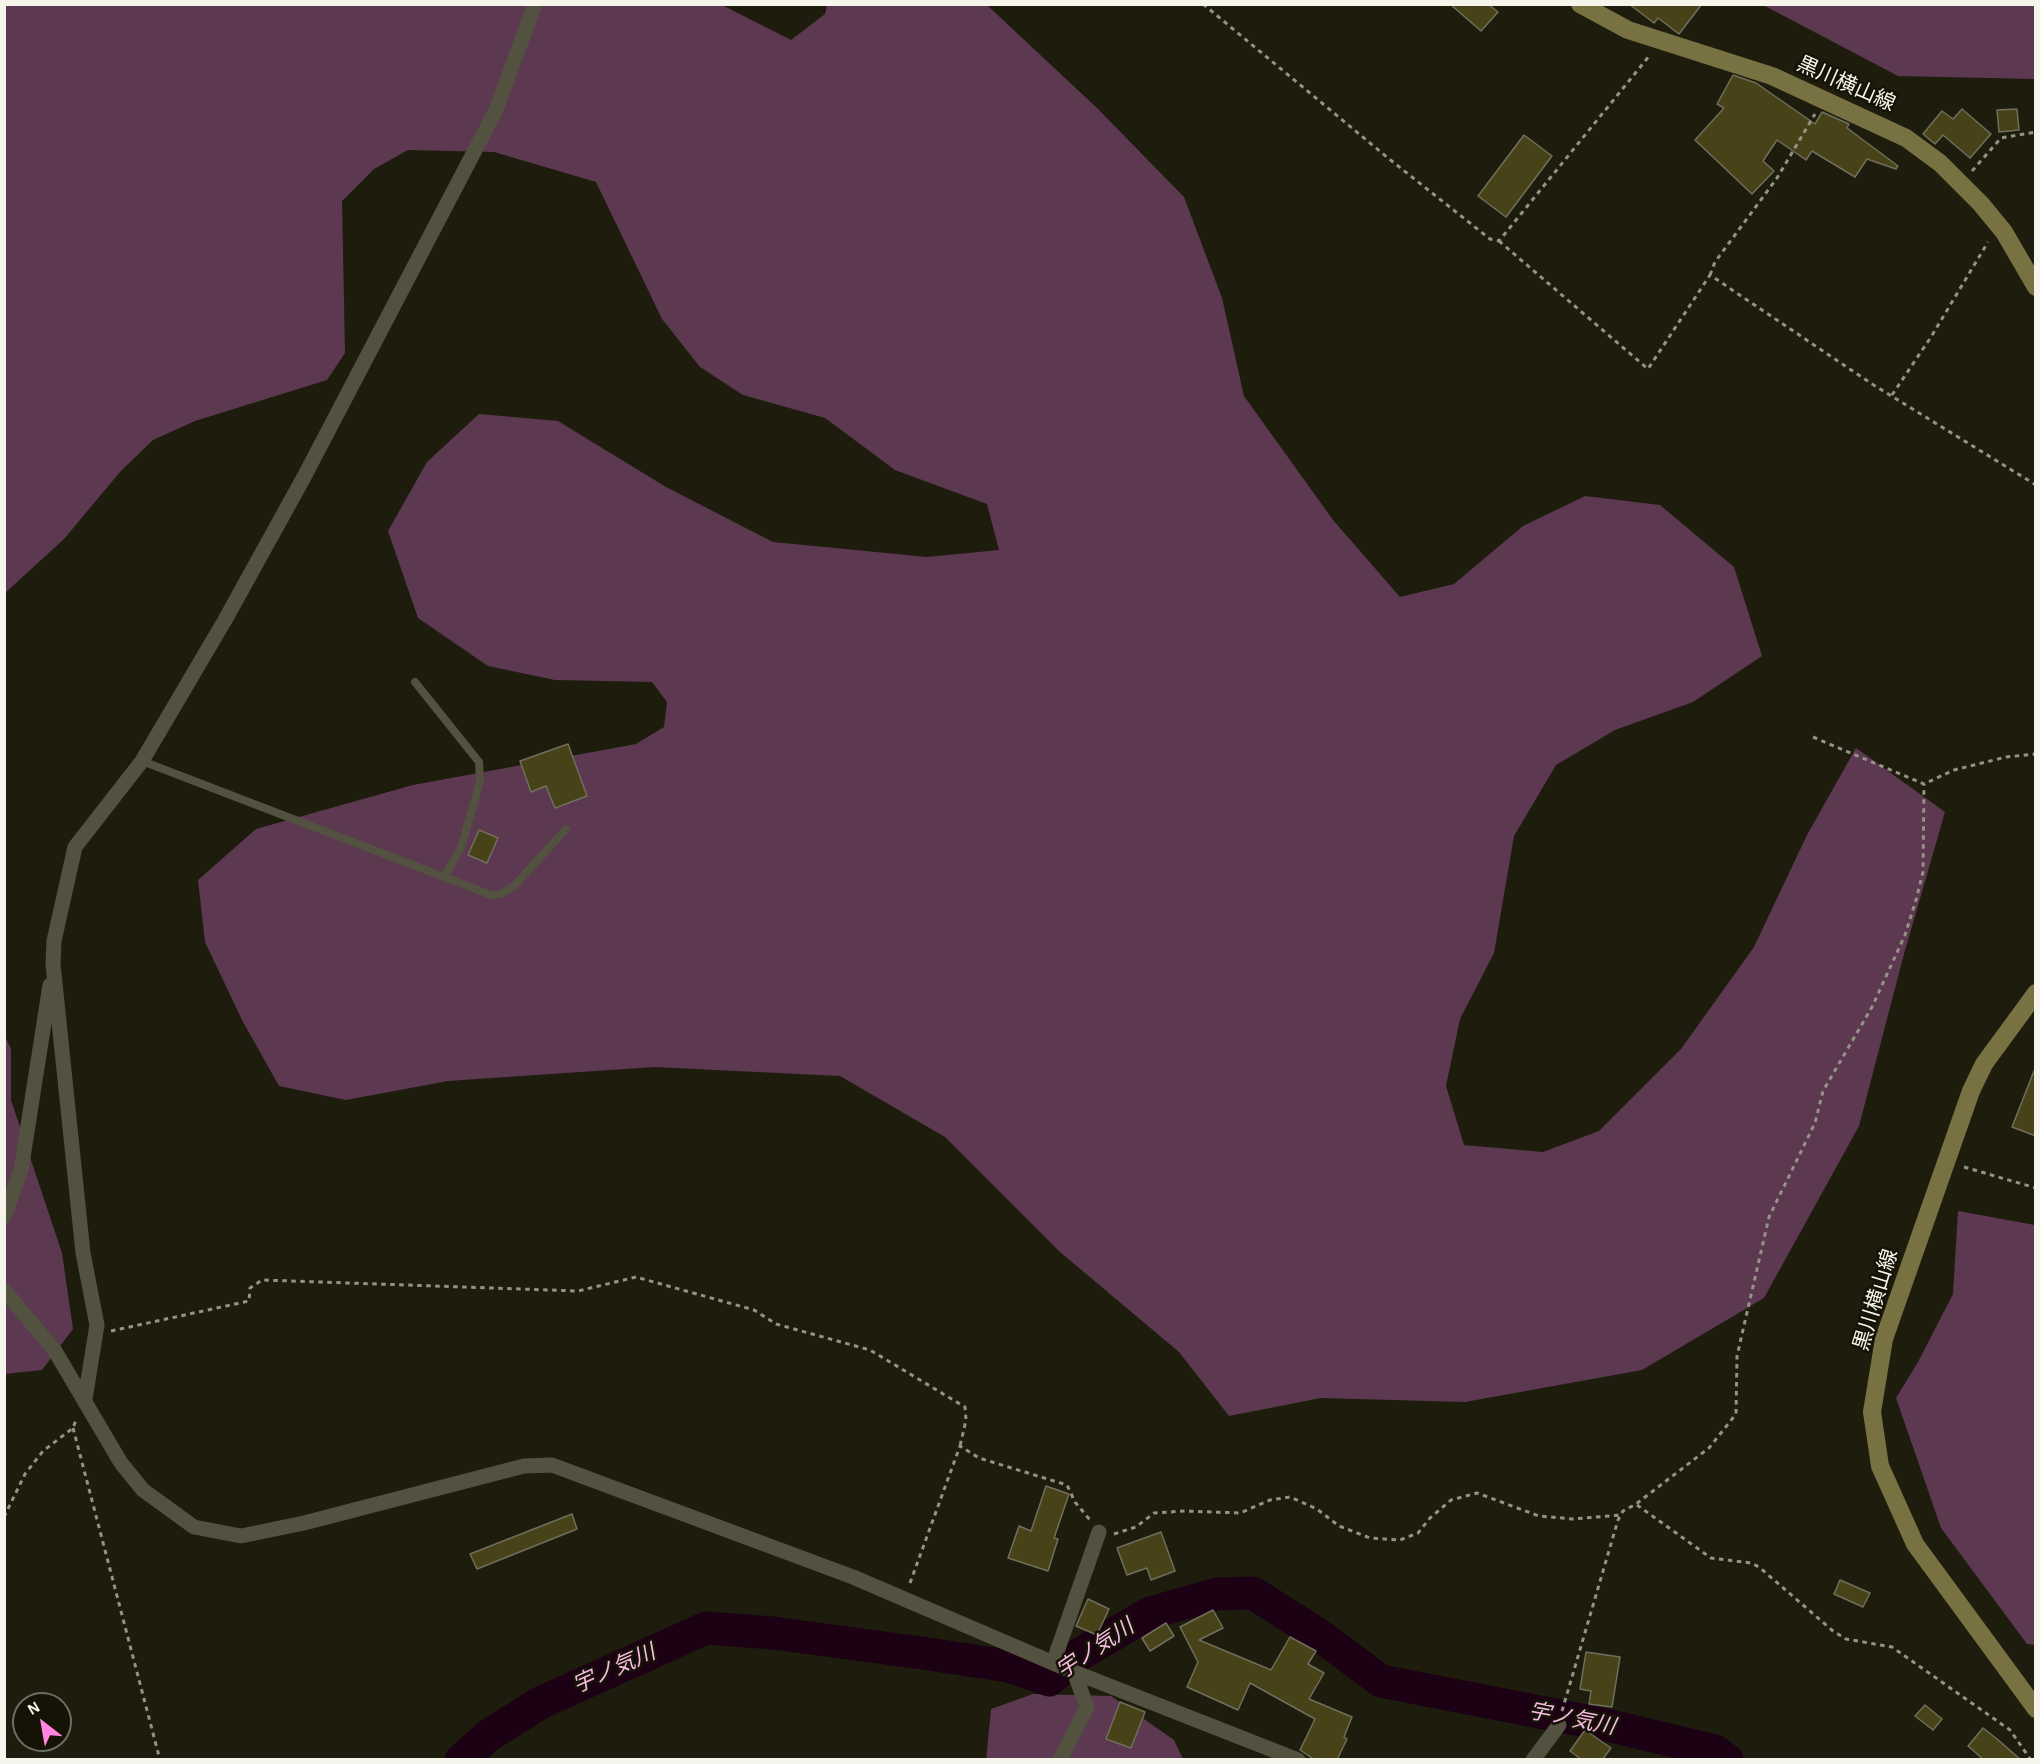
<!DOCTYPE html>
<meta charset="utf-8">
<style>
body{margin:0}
#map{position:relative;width:2040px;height:1764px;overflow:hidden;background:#1e1d0d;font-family:"Alegreya Sans",sans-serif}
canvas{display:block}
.frame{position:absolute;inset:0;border:6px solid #f6f5eb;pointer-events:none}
.north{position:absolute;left:12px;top:1692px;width:60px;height:60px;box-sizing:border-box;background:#151305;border:2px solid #6f6d61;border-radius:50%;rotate:329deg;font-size:16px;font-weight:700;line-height:24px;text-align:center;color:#f6f5eb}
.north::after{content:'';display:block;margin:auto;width:21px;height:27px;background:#ff85df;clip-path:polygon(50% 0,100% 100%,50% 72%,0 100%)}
</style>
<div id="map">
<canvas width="2040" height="1764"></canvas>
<div class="frame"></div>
<div class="north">N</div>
</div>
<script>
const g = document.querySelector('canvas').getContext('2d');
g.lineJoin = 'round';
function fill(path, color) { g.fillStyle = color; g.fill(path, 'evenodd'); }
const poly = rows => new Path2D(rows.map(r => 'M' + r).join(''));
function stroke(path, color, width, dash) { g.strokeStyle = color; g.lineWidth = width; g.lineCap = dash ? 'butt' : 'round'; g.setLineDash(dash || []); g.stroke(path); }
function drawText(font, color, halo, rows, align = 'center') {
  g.font = font + ' "Alegreya Sans","Noto Sans JP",sans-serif'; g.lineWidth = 5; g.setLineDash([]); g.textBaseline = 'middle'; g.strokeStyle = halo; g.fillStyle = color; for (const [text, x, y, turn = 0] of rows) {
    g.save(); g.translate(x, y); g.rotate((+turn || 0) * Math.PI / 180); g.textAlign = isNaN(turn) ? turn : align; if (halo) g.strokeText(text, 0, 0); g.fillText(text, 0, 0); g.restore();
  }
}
fill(poly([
 [720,4,791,40,825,14,827,5,987,5,1097,108,1184,197,1222,298,1244,396,1333,520,1400,597,1454,584,1523,526,1585,496,1660,505,1734,567,1762,656,1693,702,1615,730,1556,765,1514,836,1494,953,1460,1019,1446,1086,1464,1145,1543,1152,1599,1131,1681,1049,1754,947,1807,835,1856,748,1945,812,1904,954,1859,1126,1764,1298,1642,1370,1465,1402,1321,1398,1229,1416,1179,1352,1060,1252,945,1137,840,1076,654,1067,448,1081,346,1100,279,1086,242,1020,205,942,198,880,256,829,413,785,636,744,664,727,667,702,652,682,555,680,488,666,418,618,388,531,427,462,479,414,558,421,666,487,773,542,927,557,999,550,987,504,895,470,825,418,743,395,700,367,662,319,596,182,494,152,408,150,374,169,342,201,345,353,327,380,195,421,153,440,120,472,64,539,5,593,5,5],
 [1763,5,2035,5,2035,79,1898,76],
 [4,1034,11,1049,11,1100,62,1253,73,1329,42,1370,5,1374],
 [1958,1211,2035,1225,2035,1645,2027,1644,1941,1528,1896,1398,1918,1362,1953,1294],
 [1033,1694,1111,1696,1174,1740,1183,1759,986,1760,991,1709]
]), '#5c3851');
stroke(poly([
 [461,1760,489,1735,540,1703,706,1628,773,1633,922,1653,1008,1666,1049,1680,1080,1654,1150,1613,1217,1594,1253,1593,1322,1637,1381,1681,1611,1726,1715,1751,1727,1760]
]), '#1c0115', 33);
const building = poly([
 [1450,4,1488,4,1498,12,1481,31,1450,4],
 [1629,4,1702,4,1679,34,1658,18,1654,23,1629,4],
 [1733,75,1756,83,1815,124,1822,112,1849,124,1847,128,1898,166,1896,169,1867,159,1855,177,1812,151,1806,160,1777,140,1763,161,1774,171,1752,194,1695,140,1724,108,1717,104,1733,75],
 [1962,109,1991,134,1970,158,1943,135,1935,144,1923,134,1942,111,1953,119,1962,109],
 [2017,109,2019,130,1999,132,1997,110,2017,109],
 [1524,135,1552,156,1506,217,1478,196,1524,135],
 [568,744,587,796,555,808,546,786,531,792,520,761,568,744],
 [479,830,498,838,487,863,468,855,479,830],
 [2034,1071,2036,1071,2036,1136,2012,1127,2034,1071],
 [1046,1486,1069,1494,1054,1538,1058,1539,1048,1571,1008,1558,1019,1526,1031,1531,1046,1486],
 [572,1514,577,1529,477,1569,470,1554,572,1514],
 [1161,1532,1175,1571,1151,1580,1147,1568,1127,1575,1117,1548,1161,1532],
 [1840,1580,1870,1593,1863,1607,1834,1594,1840,1580],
 [1088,1599,1109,1609,1097,1635,1076,1626,1088,1599],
 [1213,1610,1223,1628,1199,1640,1271,1670,1290,1637,1316,1651,1308,1664,1324,1673,1309,1699,1352,1717,1344,1737,1347,1739,1337,1760,1315,1760,1300,1750,1315,1719,1250,1683,1238,1710,1187,1687,1198,1662,1180,1627,1213,1610],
 [1166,1623,1174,1636,1150,1651,1142,1638,1166,1623],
 [1586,1652,1620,1657,1612,1707,1589,1704,1591,1691,1580,1689,1586,1652],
 [1120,1702,1145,1712,1131,1748,1106,1739,1120,1702],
 [1925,1705,1942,1719,1933,1730,1915,1716,1925,1705],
 [1983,1728,1997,1739,2021,1760,1984,1760,1968,1746,1983,1728],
 [1585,1730,1611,1748,1602,1760,1582,1760,1570,1751,1585,1730]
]);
fill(building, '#474217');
stroke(building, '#706f5d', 1.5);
stroke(poly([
 [1203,4,1388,158,1490,239,1499,241,1650,55],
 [1972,171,2001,138,2036,132],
 [1499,241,1648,369,1710,275,1872,384,2036,485],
 [1710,275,1715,262,1777,178,1815,114],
 [1892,395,1931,337,1988,242],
 [1813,737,1924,784,1954,770,2006,757,2036,754],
 [1964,1167,2036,1188],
 [111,1331,249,1301,250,1288,262,1280,578,1291,636,1277,754,1310,776,1324,870,1350,965,1407,966,1420,960,1446],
 [73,1428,160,1760],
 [1637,1505,1711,1558,1751,1563,1759,1567,1833,1631,1846,1639,1892,1647,2010,1730,2031,1760],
 [4,1517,25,1474,43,1451,73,1428,76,1420],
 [1114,1534,1136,1527,1154,1513,1185,1511,1240,1513,1270,1500,1290,1497,1317,1509,1339,1526,1370,1538,1400,1540,1418,1533,1430,1518,1451,1500,1477,1493,1539,1516,1573,1519,1621,1515],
 [910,1583,960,1446,979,1458,1067,1485,1075,1502,1090,1520],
 [1562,1711,1618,1520,1623,1511,1636,1504,1709,1448,1736,1414,1737,1356,1769,1217,1815,1123,1823,1091,1872,1007,1905,935,1916,900,1923,872,1924,784]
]), '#949386', 3, [4.5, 4.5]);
stroke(poly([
 [415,682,479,762,480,782,461,848,444,877],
 [142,761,491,895,502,894,515,885,566,829]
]), '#535140', 8);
stroke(poly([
 [4,1217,21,1170,50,985],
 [4,1290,55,1351,121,1463,143,1490,194,1527,241,1536,304,1523,524,1466,552,1465,853,1577,1074,1672,1298,1760],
 [85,1399,97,1325,83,1253,53,964,54,941,75,847,142,761,225,620,304,477,496,110,535,4],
 [1053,1663,1099,1532],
 [1060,1760,1087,1707,1074,1672],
 [1533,1760,1559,1725]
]), '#535140', 15);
stroke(poly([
 [1580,4,1628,30,1772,76,1906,138,1940,163,1981,204,2004,232,2036,287],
 [2036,993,1984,1064,1971,1091,1884,1339,1872,1412,1880,1466,1915,1544,2036,1709]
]), '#787243', 18);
drawText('21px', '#f6f5eb', '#151305', [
 ["黒川横山線",1846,84,24],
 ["黒川横山線",1876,1300,-73]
]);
drawText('italic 22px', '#f9b9e5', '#151305', [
 ["宇ノ気川",1095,1649,-34],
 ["宇ノ気川",614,1669,-24],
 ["宇ノ気川",1572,1719,11]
]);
</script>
